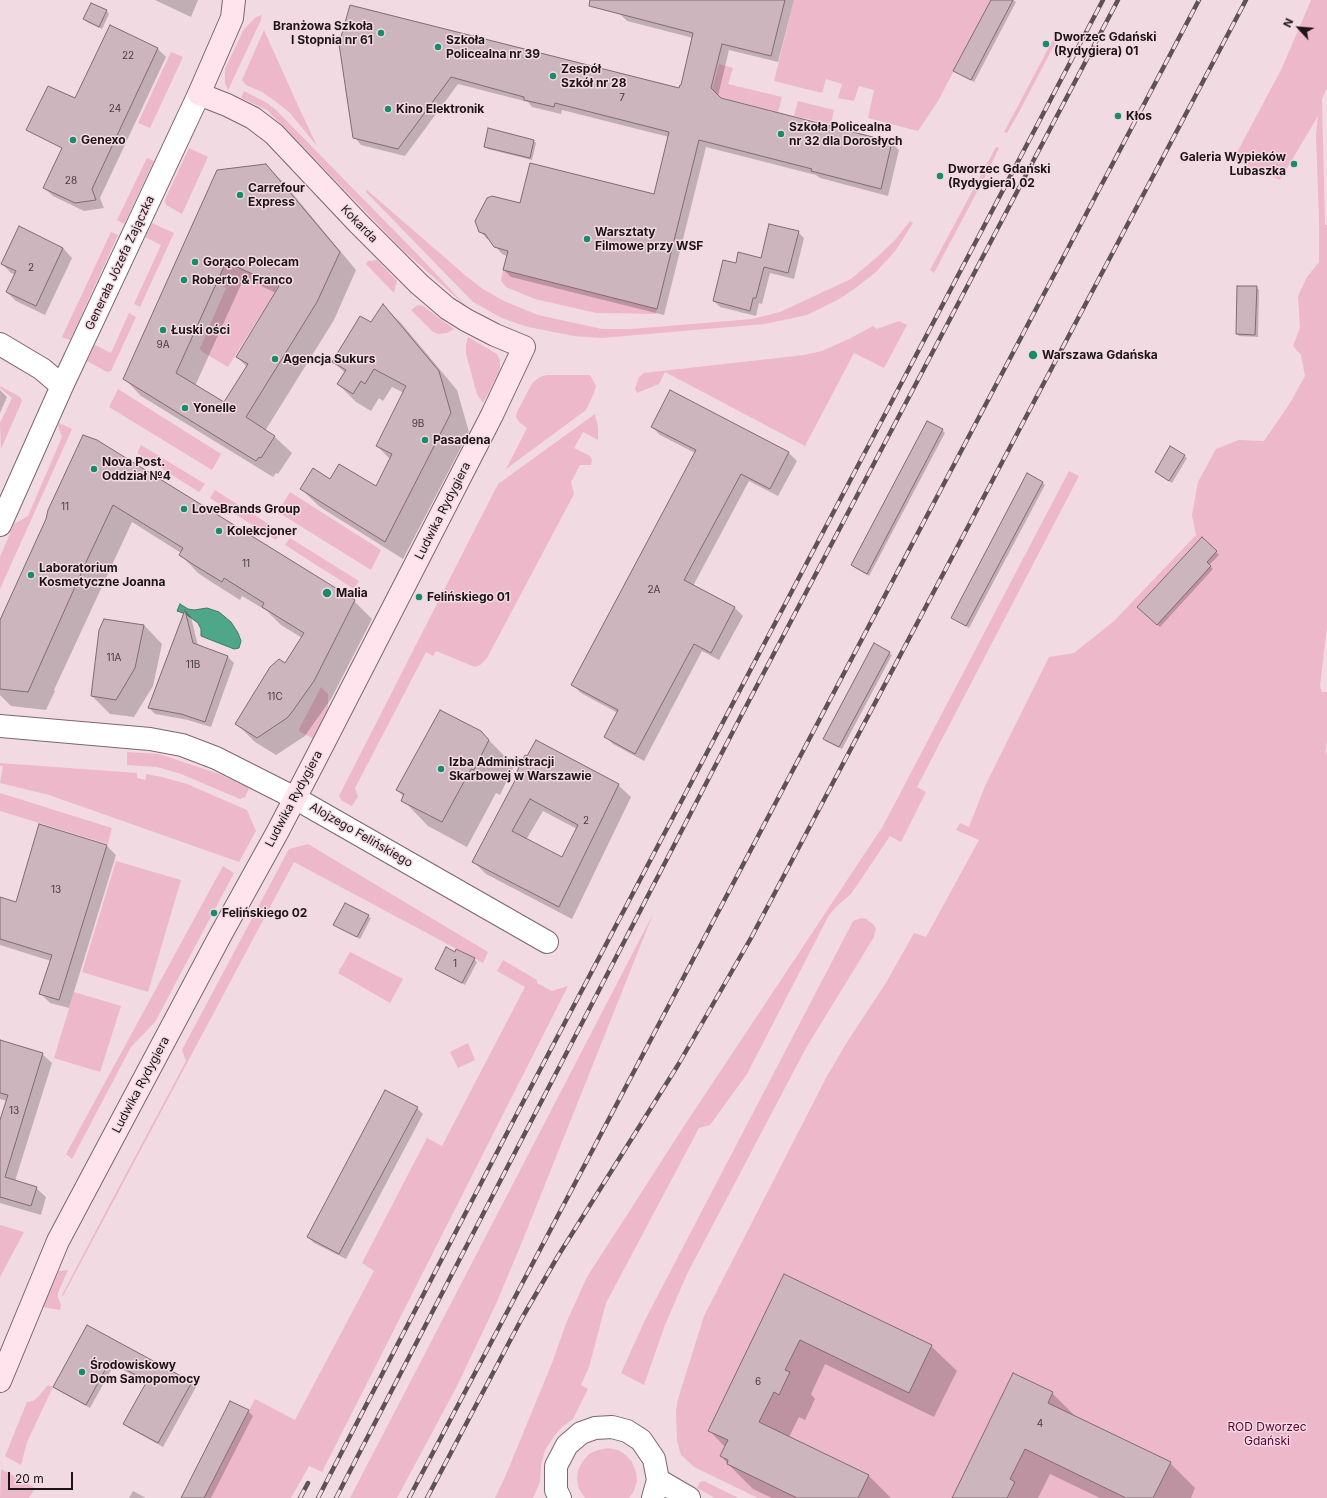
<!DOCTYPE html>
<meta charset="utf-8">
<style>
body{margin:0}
#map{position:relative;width:1327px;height:1498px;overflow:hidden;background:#f2dae2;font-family:Inter,sans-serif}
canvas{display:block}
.north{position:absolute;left:1279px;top:8px;width:40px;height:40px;-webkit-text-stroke:3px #f2dae2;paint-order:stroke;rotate:296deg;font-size:11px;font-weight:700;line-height:16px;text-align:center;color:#1c1417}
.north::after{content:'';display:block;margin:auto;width:14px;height:18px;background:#1c1417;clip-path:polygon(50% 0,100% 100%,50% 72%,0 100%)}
.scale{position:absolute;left:8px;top:1472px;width:65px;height:18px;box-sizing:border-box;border:2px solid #1c1417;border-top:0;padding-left:5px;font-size:12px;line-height:14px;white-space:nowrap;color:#1c1417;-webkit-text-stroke:3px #f2dae2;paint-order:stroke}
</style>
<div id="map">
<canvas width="1327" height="1498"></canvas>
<div class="north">N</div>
<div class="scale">20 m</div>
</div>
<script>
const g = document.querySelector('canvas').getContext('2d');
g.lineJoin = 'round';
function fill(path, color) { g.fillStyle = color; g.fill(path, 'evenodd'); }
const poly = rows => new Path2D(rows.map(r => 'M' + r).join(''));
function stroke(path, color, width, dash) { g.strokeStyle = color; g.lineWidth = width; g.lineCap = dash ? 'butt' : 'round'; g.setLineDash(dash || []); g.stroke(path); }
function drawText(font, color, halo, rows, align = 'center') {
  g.font = font + ' Inter,sans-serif'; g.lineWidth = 3; g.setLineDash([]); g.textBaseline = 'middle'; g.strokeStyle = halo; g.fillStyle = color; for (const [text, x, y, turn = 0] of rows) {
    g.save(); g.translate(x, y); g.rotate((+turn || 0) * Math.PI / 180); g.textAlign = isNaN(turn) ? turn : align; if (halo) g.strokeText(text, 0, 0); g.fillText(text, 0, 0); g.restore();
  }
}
fill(poly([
 [794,0,991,0,938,101,918,131,868,118,874,90,859,86,854,101,838,98,842,84,826,79,822,93,774,81],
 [1311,0,1327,0,1327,88,1322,99,1325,225,1327,225,1327,627,1320,686,1322,692,1327,692,1327,742,1325,754,1327,751,1327,1498,758,1498,694,1467,681,1455,677,1441,676,1410,678,1399,704,1316,826,1078,844,1047,887,981,914,933,926,937,979,840,956,830,960,823,969,827,985,786,1049,657,1074,653,1114,621,1196,535,1192,515,1198,482,1216,449,1239,440,1264,441,1290,403,1305,376,1301,355,1293,346,1300,328,1298,296,1307,277,1319,262,1319,220,1316,136,1318,116,1280,180,1233,160,1282,68],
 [262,15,261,20,228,90,225,83,225,69,244,29,256,17],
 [264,30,295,99,317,146,290,113,275,101,262,92,246,85,242,80],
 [1057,32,1060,33,1056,42,1019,112,1007,133,1004,132],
 [171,52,183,57,150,128,138,123],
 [719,64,733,68,728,84,782,97,778,112,712,95,712,90],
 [244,91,267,103,276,110,420,257,466,306,403,250,267,110,241,98],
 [798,101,834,110,831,124,794,116],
 [996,147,999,148,988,171,934,273,930,270],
 [189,148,208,157,182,214,166,205,165,200],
 [147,158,154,161,124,224,117,220],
 [367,190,466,276,483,289,504,301,538,315,602,329,631,329,752,319,780,312,851,279,876,258,895,240,910,221,913,223,896,250,876,272,857,287,839,299,807,315,765,324,601,338,574,336,528,327,502,318,473,302,366,192],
 [152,223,174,233,140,307,134,304,161,245,145,237],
 [111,232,118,235,70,340,62,337],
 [377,260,397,281,394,293,366,264,368,261],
 [226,262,278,285,275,292,228,367,201,351,200,348,226,288,217,283],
 [503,270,657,309,656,314,596,313,535,299,506,287,501,281],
 [418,305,423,306,454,329,447,333,439,334,433,332,411,310],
 [129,313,136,317,111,371,107,372,87,361,95,345,111,353],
 [899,321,907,325,884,368,854,353,805,446,665,372,659,384,637,393,635,389,639,377,644,373,804,355,822,351,851,338,873,326,877,329],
 [468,337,497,354,500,360,500,368,499,372,483,403,477,394,466,354,466,345],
 [547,375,590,375,596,386,594,393,586,410,506,469,527,428,519,422,516,417,517,412,533,382,540,377],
 [0,386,20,397,22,401,1,449,0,423,12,398,0,388],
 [118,389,221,454,212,470,109,407],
 [595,414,598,427,598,440,583,432,574,448,590,456,592,460,591,465,580,465,571,482,574,494,487,658,480,665,475,667,436,651,433,656,426,652,355,788,358,797,352,806,342,801,339,796,498,484],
 [59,423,72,429,0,589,0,557,14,524,28,516,62,437,58,426],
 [141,445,205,484,199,492,137,453],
 [1069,471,1079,476,917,787,926,792,901,842,890,836,851,894,838,905,829,915,747,1074,710,1125,699,1128,606,1303,589,1367,581,1385,588,1389,573,1419,562,1427,555,1435,545,1450,541,1465,540,1482,533,1498,495,1498,505,1477,552,1363,567,1321,587,1277,686,1123,883,826],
 [215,490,281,532,276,540,210,498],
 [290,492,381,550,371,570,278,512],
 [290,538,359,581,354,589,285,545],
 [321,687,328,694,328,709,314,739,300,732,299,729],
 [127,752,159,754,219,774,249,788,245,797,240,799,181,774,157,767,127,765],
 [0,763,137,773,137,778,146,780,146,774,162,777,187,784,247,810,256,831,239,862,49,795,0,783,3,766,0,766],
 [0,793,112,828,108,844,0,811],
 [308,844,488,952,483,963,294,862,63,1296,62,1295,95,1232,186,1061,182,1050,289,849],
 [116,861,181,880,148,992,82,972],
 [223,866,234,873,155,1022,131,1047,72,1159,66,1154],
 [653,914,522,1242,496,1304,456,1388,397,1498,350,1498],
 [861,918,866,919,874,925,876,929,874,937,806,1048,687,1274,665,1325,644,1385,621,1373,645,1320,850,927,853,921],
 [350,952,403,979,390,1003,338,973],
 [503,960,537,980,537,983,552,991,568,986,322,1472,309,1466,291,1498,204,1498,255,1399,295,1420,374,1271,362,1263,427,1138,442,1146,525,987,497,971],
 [74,992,121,1006,100,1072,54,1058],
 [468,1043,475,1060,458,1068,450,1052],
 [0,1225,24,1232,0,1277],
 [68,1270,58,1293,58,1297,61,1305,60,1310,43,1307,59,1271],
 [48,1385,53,1387,27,1442,21,1465,5,1456,27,1402,33,1401,38,1397],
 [608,1448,618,1450,626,1455,632,1462,636,1472,637,1481,634,1491,629,1498,585,1498,579,1489,577,1480,578,1470,583,1461,589,1454,598,1450],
 [1,1469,35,1488,29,1498,0,1498],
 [704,1481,720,1489,739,1498,715,1498,697,1488,700,1482]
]), '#edb8ca');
const water = poly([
 [180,604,188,609,194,610,207,608,219,612,231,622,238,633,241,641,239,648,234,649,201,636,201,629,198,623,186,614,177,611,180,604]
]);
fill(water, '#4ea789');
stroke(water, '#3f7b67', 1);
fill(poly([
 [155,0,198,0,191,17],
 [623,0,794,0,778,62,729,50,718,96,721,99,892,143,899,150,888,196,820,178,816,175,706,147,664,315,511,277,504,270,507,256,502,254,490,240,487,239,480,231,521,204,655,196,669,137,562,110,561,114,532,107,528,102,458,84,405,156,361,145,354,137,340,44,680,89,682,87,693,38,627,21,619,13],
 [992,0,1013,0,1016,2,974,82,955,71],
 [91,4,107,11,109,14,102,29,87,22,84,19],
 [111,26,158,49,166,57,100,198,104,208,84,211,53,196,44,188,63,149,60,146,75,99],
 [534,141,536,143,532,160,488,149,485,146],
 [266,165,283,182,356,270,334,320,265,431,275,437,292,453,278,474,276,473,273,477,141,396,124,378],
 [244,278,276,293,237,357,247,367,224,404,195,386],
 [20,228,63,248,72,258,45,315,16,301,7,292,15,275,11,273,2,264],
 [798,232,804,238,794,279,770,273,762,304,759,303,756,316,720,307,714,301,736,264,762,259],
 [1256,287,1259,290,1258,337,1239,336,1237,334],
 [383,306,401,323,457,390,469,432,403,559,320,507,301,489,330,480,376,487,390,459,377,446,404,393,392,387,383,401,379,398,371,411,356,402,338,384,345,373,333,361,371,324],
 [0,390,7,397,0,413],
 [670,391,789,453,797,461,778,496,749,481,693,586,735,608,743,616,719,660,702,651,644,761,613,744,605,736,618,713,581,693,573,685,695,453,660,435,652,427],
 [942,430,945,433,869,576,855,568,852,565],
 [84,436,354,601,372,619,331,699,309,730,305,736,276,755,255,742,237,724,285,664,302,638,281,625,267,611,242,596,240,600,213,583,198,573,180,554,181,553,132,522,54,690,55,691,46,710,11,706,0,695,0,623],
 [1184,456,1187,458,1172,483,1156,472],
 [1042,482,1045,485,969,628,955,620,952,618],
 [1202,538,1219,555,1209,565,1213,569,1160,627,1138,607],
 [186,611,191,617,198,646,228,657,234,663,211,727,188,720,155,714,149,708],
 [144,625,162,644,153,686,134,717,110,714,92,696],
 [889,653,892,655,842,749,827,742,824,739],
 [481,732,514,766,500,795,496,793,467,847,428,826,403,800,404,797,397,790],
 [520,773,618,785,631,797,572,919,486,874,474,862],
 [543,811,577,829,562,858,526,840],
 [107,846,116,855,69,1008,50,1003,41,994,51,961,0,945,0,898,17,903],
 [368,916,371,918,360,939,334,925],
 [455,953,474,959,477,962,465,985,439,971],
 [0,1041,42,1054,52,1063,15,1181,36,1188,46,1197,41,1215,0,1203,0,1124,7,1101,0,1099],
 [417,1108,423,1114,346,1259,314,1243,308,1237],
 [784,1275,931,1346,957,1371,934,1417,825,1364,811,1394,815,1399,805,1420,799,1417,789,1437,869,1476,891,1498,772,1498,753,1489,728,1464,721,1456,725,1447,709,1430],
 [87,1326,192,1383,196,1387,163,1447,129,1428,124,1424,147,1383,114,1365,90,1408,59,1391,54,1387],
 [1052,1393,1077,1418,1170,1463,1195,1488,1191,1498,1100,1498,1050,1474,1038,1498,953,1498],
 [248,1411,253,1416,211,1498,182,1498],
 [133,1491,146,1498,129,1498]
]), '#0003');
const building = poly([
 [590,0,785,0,771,56,722,44,711,88,721,98,892,142,881,189,811,171,812,169,699,140,657,309,503,270,508,251,494,247,485,234,479,232,475,221,487,198,492,196,520,203,530,163,654,194,669,132,555,103,554,107,524,100,524,97,451,77,398,149,353,138,339,44,350,5,679,88,680,85,681,85,693,33,589,6,590,0],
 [991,0,1013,0,971,80,953,71,991,0],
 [91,3,107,10,99,27,83,19,91,3],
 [110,25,158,48,92,189,96,200,75,203,43,188,62,148,26,130,48,86,75,98,110,25],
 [488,128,534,140,530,158,484,147,488,128],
 [266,164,340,252,317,302,246,417,275,436,261,458,259,457,256,461,123,379,217,170,266,164],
 [226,262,279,286,236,357,248,364,224,402,176,373,226,262],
 [769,224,799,231,788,273,764,267,756,298,753,298,750,311,713,301,723,260,736,263,738,252,761,258,769,224],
 [19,226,63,248,36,306,6,292,16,271,1,264,19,226],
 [1237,286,1257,286,1255,335,1236,334,1237,286],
 [383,304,439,371,451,413,385,542,300,489,313,468,330,479,339,464,376,486,392,454,376,446,406,386,374,369,365,384,361,381,353,394,337,384,346,370,332,362,360,316,371,322,383,304],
 [670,390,789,452,770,489,741,474,684,580,735,607,711,653,694,644,635,754,604,737,618,710,571,685,696,450,651,427,670,390],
 [927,421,943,429,867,574,851,565,927,421],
 [83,435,97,440,355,600,314,681,292,712,287,718,257,738,235,724,270,667,279,659,285,663,304,633,262,607,264,603,224,578,222,582,194,565,179,555,183,548,113,505,87,560,28,692,0,689,0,620,46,519,48,510,83,435],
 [1170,446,1185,455,1169,481,1155,472,1170,446],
 [1027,473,1043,482,966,626,951,618,1027,473],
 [1202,537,1217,551,1207,562,1211,566,1157,625,1137,607,1202,537],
 [185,610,193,643,228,656,205,722,181,714,148,708,185,610],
 [104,619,144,625,135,668,116,700,91,696,99,630,104,619],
 [874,643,890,652,839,747,823,739,874,643],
 [440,710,481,731,489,740,474,770,471,769,442,822,401,801,404,794,396,790,440,710],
 [536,740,619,784,559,907,472,862,519,773,517,771,525,755,527,756,536,740],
 [530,799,578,825,562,857,512,831,530,799],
 [39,824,107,845,59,1000,39,994,52,955,0,939,0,897,16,902,39,824],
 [345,903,369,915,357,937,333,925,345,903],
 [446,947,455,952,456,949,475,958,462,983,435,969,446,947],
 [0,1040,43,1053,5,1177,37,1187,31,1206,0,1197,0,1120,8,1095,0,1093,0,1040],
 [385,1090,418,1107,339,1254,307,1237,385,1090],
 [784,1274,932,1345,909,1393,800,1340,785,1370,790,1372,779,1395,774,1392,759,1422,869,1475,858,1498,797,1498,727,1464,728,1460,720,1456,728,1440,708,1431,784,1274],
 [87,1325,192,1382,158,1443,123,1424,147,1381,110,1361,86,1405,53,1387,87,1325],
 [1013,1373,1053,1392,1048,1403,1171,1462,1153,1498,1126,1498,1025,1449,1010,1479,1015,1482,1007,1498,952,1498,1013,1373],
 [230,1401,249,1410,204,1498,181,1498,230,1401]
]);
fill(building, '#ccb5bc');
stroke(building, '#806b72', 1);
const street = poly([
 [0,344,42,369,62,386],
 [0,525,62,386,199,94],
 [0,726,150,739,182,745,216,758,295,798,547,942],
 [658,1480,689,1498],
 [560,1498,556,1490,556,1466,567,1445,581,1433,595,1428,612,1427,627,1431,641,1440,654,1459,658,1480,653,1498]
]);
const secondary = poly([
 [0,1381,58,1241,220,936,278,831,316,758,492,415,524,347,495,335,466,320,447,308,419,284,358,223,274,134,253,118,227,105,199,94,232,18,234,0]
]);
stroke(street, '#7b676e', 24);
stroke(secondary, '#7b676e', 24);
stroke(street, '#fff', 22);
stroke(secondary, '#ffe4ee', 22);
const rail = poly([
 [300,1498,308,1483],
 [318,1498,521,1106,1103,0],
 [336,1498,741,716,1118,0],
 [409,1498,1199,0],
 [427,1498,522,1318,558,1256,678,1065,751,938,1246,0]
]);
stroke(rail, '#5f5256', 4.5);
stroke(rail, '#f2dae2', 3, [9]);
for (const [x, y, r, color] of [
 [381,33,4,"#188b6b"],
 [1046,44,4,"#188b6b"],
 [438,47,4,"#188b6b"],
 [553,76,4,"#188b6b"],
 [388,109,4,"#188b6b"],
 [1118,116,4,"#188b6b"],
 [781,134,4,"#188b6b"],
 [73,140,4,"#188b6b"],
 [1294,164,4,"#188b6b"],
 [940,176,4,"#188b6b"],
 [240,195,4,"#188b6b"],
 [587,239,4,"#188b6b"],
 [195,262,4,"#188b6b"],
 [184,280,4,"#188b6b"],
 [163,330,4,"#188b6b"],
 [1033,355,5,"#188b6b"],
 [275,359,4,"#188b6b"],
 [185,408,4,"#188b6b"],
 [425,440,4,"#188b6b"],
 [94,469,4,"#188b6b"],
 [184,509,4,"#188b6b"],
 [219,531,4,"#188b6b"],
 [31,575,4,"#188b6b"],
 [327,593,5,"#188b6b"],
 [419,597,4,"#188b6b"],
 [441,769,4,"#188b6b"],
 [214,913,4,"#188b6b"],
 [82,1372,4,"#188b6b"]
]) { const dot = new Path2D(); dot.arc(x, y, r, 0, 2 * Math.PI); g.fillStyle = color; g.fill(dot); stroke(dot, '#f2dae2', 1.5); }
drawText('10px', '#483c40', null, [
 ["22",128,56],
 ["7",622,98],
 ["24",115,109],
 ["28",71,181],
 ["2",31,268],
 ["9A",163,345],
 ["9B",418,424],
 ["11",65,507],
 ["11",246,564],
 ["2A",654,590],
 ["11A",114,658],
 ["11B",193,665],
 ["11C",275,697],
 ["2",586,821],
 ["13",56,890],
 ["1",455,964],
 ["13",14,1111],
 ["6",758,1382],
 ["4",1040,1424]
]);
drawText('bold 12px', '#1c1417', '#f2dae2', [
 ["Branżowa Szkoła",373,26,"right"],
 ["I Stopnia nr 61",373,40,"right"],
 ["Dworzec Gdański",1054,37],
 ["(Rydygiera) 01",1054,51],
 ["Szkoła",446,40],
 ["Policealna nr 39",446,54],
 ["Zespół",561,69],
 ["Szkół nr 28",561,83],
 ["Kino Elektronik",396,109],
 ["Kłos",1126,116],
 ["Szkoła Policealna",789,127],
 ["nr 32 dla Dorosłych",789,141],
 ["Genexo",81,140],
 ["Galeria Wypieków",1286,157,"right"],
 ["Lubaszka",1286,171,"right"],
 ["Dworzec Gdański",948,169],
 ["(Rydygiera) 02",948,183],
 ["Carrefour",248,188],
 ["Express",248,202],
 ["Warsztaty",595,232],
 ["Filmowe przy WSF",595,246],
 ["Gorąco Polecam",203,262],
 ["Roberto & Franco",192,280],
 ["Łuski ości",171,330],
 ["Warszawa Gdańska",1042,355],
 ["Agencja Sukurs",283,359],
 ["Yonelle",193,408],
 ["Pasadena",433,440],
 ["Nova Post.",102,462],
 ["Oddział №4",102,476],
 ["LoveBrands Group",192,509],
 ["Kolekcjoner",227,531],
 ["Laboratorium",39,568],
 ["Kosmetyczne Joanna",39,582],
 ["Malia",336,593],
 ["Felińskiego 01",427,597],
 ["Izba Administracji",449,762],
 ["Skarbowej w Warszawie",449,776],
 ["Felińskiego 02",222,913],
 ["Środowiskowy",90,1365],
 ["Dom Samopomocy",90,1379]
], 'left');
drawText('12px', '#1c1417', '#f2dae2', [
 ["Kokarda",359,224,46],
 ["Generała Józefa Zajączka",120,263,-65],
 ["Ludwika Rydygiera",443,511,-63],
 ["Ludwika Rydygiera",294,799,-62],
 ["Alojzego Felińskiego",361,835,30],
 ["Ludwika Rydygiera",141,1085,-62]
]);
drawText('12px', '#5b0031', '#f2dae2', [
 ["ROD Dworzec",1267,1427],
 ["Gdański",1267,1441]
]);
</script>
